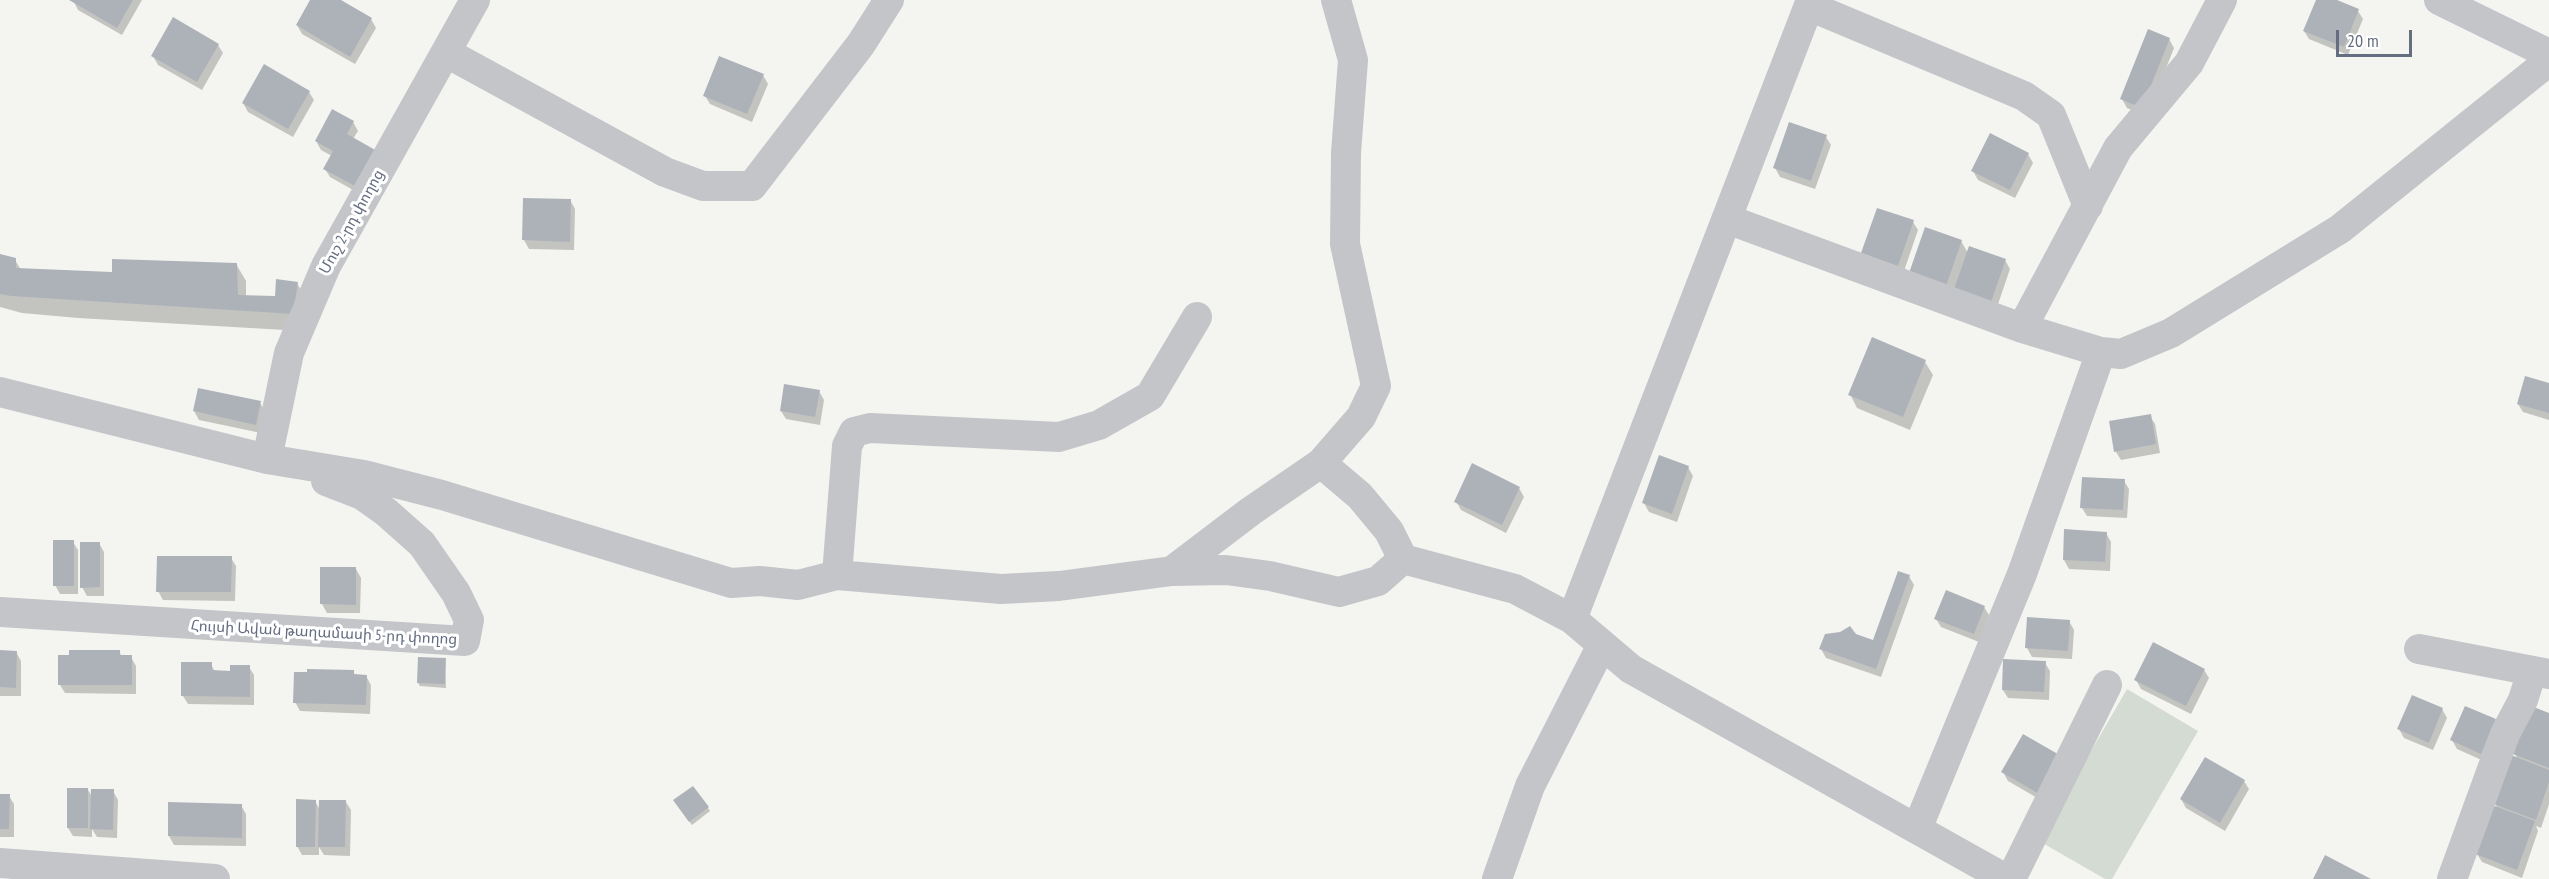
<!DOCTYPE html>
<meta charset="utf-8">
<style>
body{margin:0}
#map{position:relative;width:2549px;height:879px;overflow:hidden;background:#f4f5f1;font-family:"PT Sans Narrow",sans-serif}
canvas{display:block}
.scale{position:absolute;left:2336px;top:30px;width:76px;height:27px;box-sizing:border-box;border:3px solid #656e81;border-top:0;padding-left:8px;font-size:18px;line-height:21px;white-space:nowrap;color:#656e81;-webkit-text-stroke:4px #fff;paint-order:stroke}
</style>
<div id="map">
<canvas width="2549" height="879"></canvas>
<div class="scale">20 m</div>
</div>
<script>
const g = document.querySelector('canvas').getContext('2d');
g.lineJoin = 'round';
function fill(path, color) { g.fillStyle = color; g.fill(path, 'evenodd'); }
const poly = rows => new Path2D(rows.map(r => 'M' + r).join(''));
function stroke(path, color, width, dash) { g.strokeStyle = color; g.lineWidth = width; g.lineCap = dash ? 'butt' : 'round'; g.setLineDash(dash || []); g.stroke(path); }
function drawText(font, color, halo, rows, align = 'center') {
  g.font = font + ' "PT Sans Narrow","Noto Sans Armenian",sans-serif'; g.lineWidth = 6; g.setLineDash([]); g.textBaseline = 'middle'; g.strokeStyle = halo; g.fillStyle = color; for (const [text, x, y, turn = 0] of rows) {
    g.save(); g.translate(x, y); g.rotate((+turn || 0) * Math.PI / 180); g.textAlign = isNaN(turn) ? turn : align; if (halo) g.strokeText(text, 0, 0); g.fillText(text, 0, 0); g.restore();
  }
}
fill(poly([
 [2127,689,2198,731,2112,879,2105,879,2039,841]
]), '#d4dbd2');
fill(poly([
 [73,0,142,0,122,35,78,10],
 [312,0,338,0,371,19,376,28,355,64,302,34,297,25],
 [2317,0,2333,0,2358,11,2363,19,2348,55,2309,39,2304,31],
 [2169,39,2174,48,2147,116,2127,108,2122,99],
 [218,45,223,53,202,90,158,65,153,56],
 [763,75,768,84,752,122,710,104,705,96],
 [309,92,314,100,293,137,248,112,243,103],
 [353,122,358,131,353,139,362,195,330,177,325,169,332,156,321,150,316,141],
 [1826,137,1831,145,1815,189,1780,177,1775,168],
 [2028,154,2033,163,2015,198,1978,180,1973,171],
 [570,200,575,209,574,250,529,249,524,240],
 [1913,222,1918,230,1903,274,1867,262],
 [1961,241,1968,253,2005,260,2010,269,1995,313,1915,281],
 [0,256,15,260,21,270,114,274,236,264,246,281,246,297,276,298,297,283,307,301,302,331,78,318,22,313,0,307],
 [1873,339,1925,362,1933,375,1910,430,1857,408,1850,394],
 [2549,384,2549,420,2523,412,2518,404],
 [819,391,824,400,820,425,786,419,781,411],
 [260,403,265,411,261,433,199,420,194,411],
 [2150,416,2155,424,2160,453,2121,460,2116,452],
 [1688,467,1693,476,1677,522,1649,512,1644,503],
 [2124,481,2129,489,2127,518,2087,516,2082,508],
 [1519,488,1524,497,1506,533,1461,510,1456,501],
 [2106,533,2111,542,2110,571,2069,569,2064,560],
 [73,542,78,550,78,594,60,594,55,585],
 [99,543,104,552,104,596,87,596,82,587],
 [231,558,236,566,235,601,163,600,158,591],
 [356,569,361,578,360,613,327,613,322,604],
 [1909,576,1914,585,1881,677,1826,658,1821,649,1855,635,1874,642],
 [1984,607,1989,615,1979,642,1941,627,1936,619],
 [2069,621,2074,630,2072,659,2032,657,2027,648],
 [119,651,122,657,131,657,136,666,136,694,65,693,60,685],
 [0,652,16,652,21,661,21,696,0,696],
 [445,660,446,688,420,686,418,683],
 [2045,663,2050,671,2049,700,2008,698,2003,690],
 [211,664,215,672,232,672,249,667,254,675,254,705,188,704,183,696],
 [2204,670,2209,678,2191,714,2141,689,2136,680],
 [355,676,366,676,371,685,370,714,300,711,295,702],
 [2442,709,2447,718,2433,750,2404,738,2399,729],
 [2549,714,2549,804,2541,828,2536,826,2538,831,2522,878,2482,862,2477,854,2498,809,2495,804,2518,760,2515,754],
 [2495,720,2486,762,2457,749,2452,740],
 [2062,758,2046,803,2008,781,2003,772],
 [2244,781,2249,789,2225,831,2186,808,2181,799],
 [88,790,93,798,113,791,118,800,117,838,97,837,92,829,92,837,73,836,68,828],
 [0,795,9,796,14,804,14,837,0,837],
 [315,801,320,810,346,802,351,810,350,856,324,855,319,847,319,855,302,855,297,846],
 [241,805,246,814,246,846,174,845,169,836],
 [677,805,708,808,710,811,692,825]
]), '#0003');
fill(poly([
 [69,0,133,0,117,28],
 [310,0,341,0,372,18,350,57,296,25],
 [2316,0,2337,0,2359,9,2344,47,2303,31],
 [173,17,219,44,197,82,151,56],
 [2148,29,2170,38,2142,108,2120,99],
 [719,56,764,74,747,114,703,96],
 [264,64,310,91,288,129,242,103],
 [332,109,354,121,347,134,377,151,357,187,323,169,333,151,315,141],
 [1789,122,1827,135,1811,181,1773,168],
 [1990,133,2029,153,2010,190,1971,171],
 [523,198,571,199,570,242,522,240],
 [1877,208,1914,220,1898,266,1861,253],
 [1925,227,1962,240,1946,286,1909,273],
 [1969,246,2006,259,1990,305,1953,292],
 [0,254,16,258,16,268,112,272,112,259,237,263,238,295,275,296,276,279,298,282,293,314,11,296,0,294],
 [1872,337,1926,360,1903,417,1848,395],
 [2525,376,2549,383,2549,413,2517,404],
 [784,384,820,390,815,417,780,411],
 [198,388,261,401,256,425,193,411],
 [2151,414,2156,444,2114,452,2109,421],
 [1659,455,1689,466,1672,514,1642,503],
 [1472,463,1520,487,1502,525,1454,502],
 [2082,477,2125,479,2123,510,2080,508],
 [2064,529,2107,532,2105,562,2063,560],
 [53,540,74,540,74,586,53,586],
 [80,542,100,542,100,587,80,588],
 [157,556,232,556,231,592,156,592],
 [320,567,356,567,356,605,320,604],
 [1898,571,1910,575,1876,669,1819,649,1825,634,1840,632,1850,626,1856,634,1873,640],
 [1946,590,1985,606,1974,634,1934,619],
 [2027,617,2070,620,2068,651,2025,648],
 [2153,642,2205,669,2186,706,2134,680],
 [0,650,17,651,16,688,0,687],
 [69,650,120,650,120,655,132,655,132,685,58,685,58,655,69,655],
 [418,657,446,658,445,684,417,683],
 [2003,659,2046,661,2044,692,2002,690],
 [181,662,212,662,212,670,230,671,230,665,250,665,250,697,181,696],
 [307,669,354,670,354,674,367,675,366,705,293,703,294,672,307,672],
 [2412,695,2443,708,2429,743,2397,729],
 [2465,706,2496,719,2481,754,2450,740],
 [2531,706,2549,713,2549,768,2513,754],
 [2023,734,2063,757,2041,795,2001,772],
 [2511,755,2549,770,2549,782,2536,820,2494,804],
 [2205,757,2245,780,2220,823,2180,799],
 [693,786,709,807,689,822,673,800],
 [67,788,88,788,88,828,67,828],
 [91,789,114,789,113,830,90,829],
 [0,794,10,794,9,829,0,829],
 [296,799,316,800,315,847,296,847],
 [319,800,346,800,345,847,318,847],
 [168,802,242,804,242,838,168,836],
 [2492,805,2535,821,2517,870,2475,854],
 [2325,855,2371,879,2313,879]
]), '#adb2b9');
stroke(poly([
 [1336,0,1353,60,1346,153,1345,244,1376,386,1361,417,1321,463,1360,496,1389,531,1403,559,1515,589,1572,619,1631,669,2006,879],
 [2439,0,2549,54],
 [1809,6,2024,96,2051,115,2088,206],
 [447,53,665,172,703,186,752,186,861,44,889,0],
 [1727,219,2022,328,2101,352,2121,354,2171,333,2340,229,2549,61],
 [2022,328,2118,148,2189,63,2222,0],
 [0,392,267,459,364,475,442,495,731,583,760,581,798,585,837,575,1001,589,1059,586,1172,571,1251,511,1321,463],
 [267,459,289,353,326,266,475,0],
 [1172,571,1226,570,1270,576,1339,592,1378,581,1403,559],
 [837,575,847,446,854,432,870,428,1059,437,1099,425,1150,396,1197,317],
 [0,612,465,641,469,620,456,593,422,544,386,512,362,495,326,481],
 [1572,619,1811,0],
 [2419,649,2549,674],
 [1917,829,2022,574,2101,352],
 [0,863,215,879],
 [1497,879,1530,786,1602,645],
 [2011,879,2107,685],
 [2452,879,2505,734,2523,700,2532,671]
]), '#c3c5c9', 30);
drawText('15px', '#656e81', '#fff', [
 ["Մուշ 2-րդ փողոց",352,222,-61],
 ["Հույսի Ավան թաղամասի 5-րդ փողոց",324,633,3]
]);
</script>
